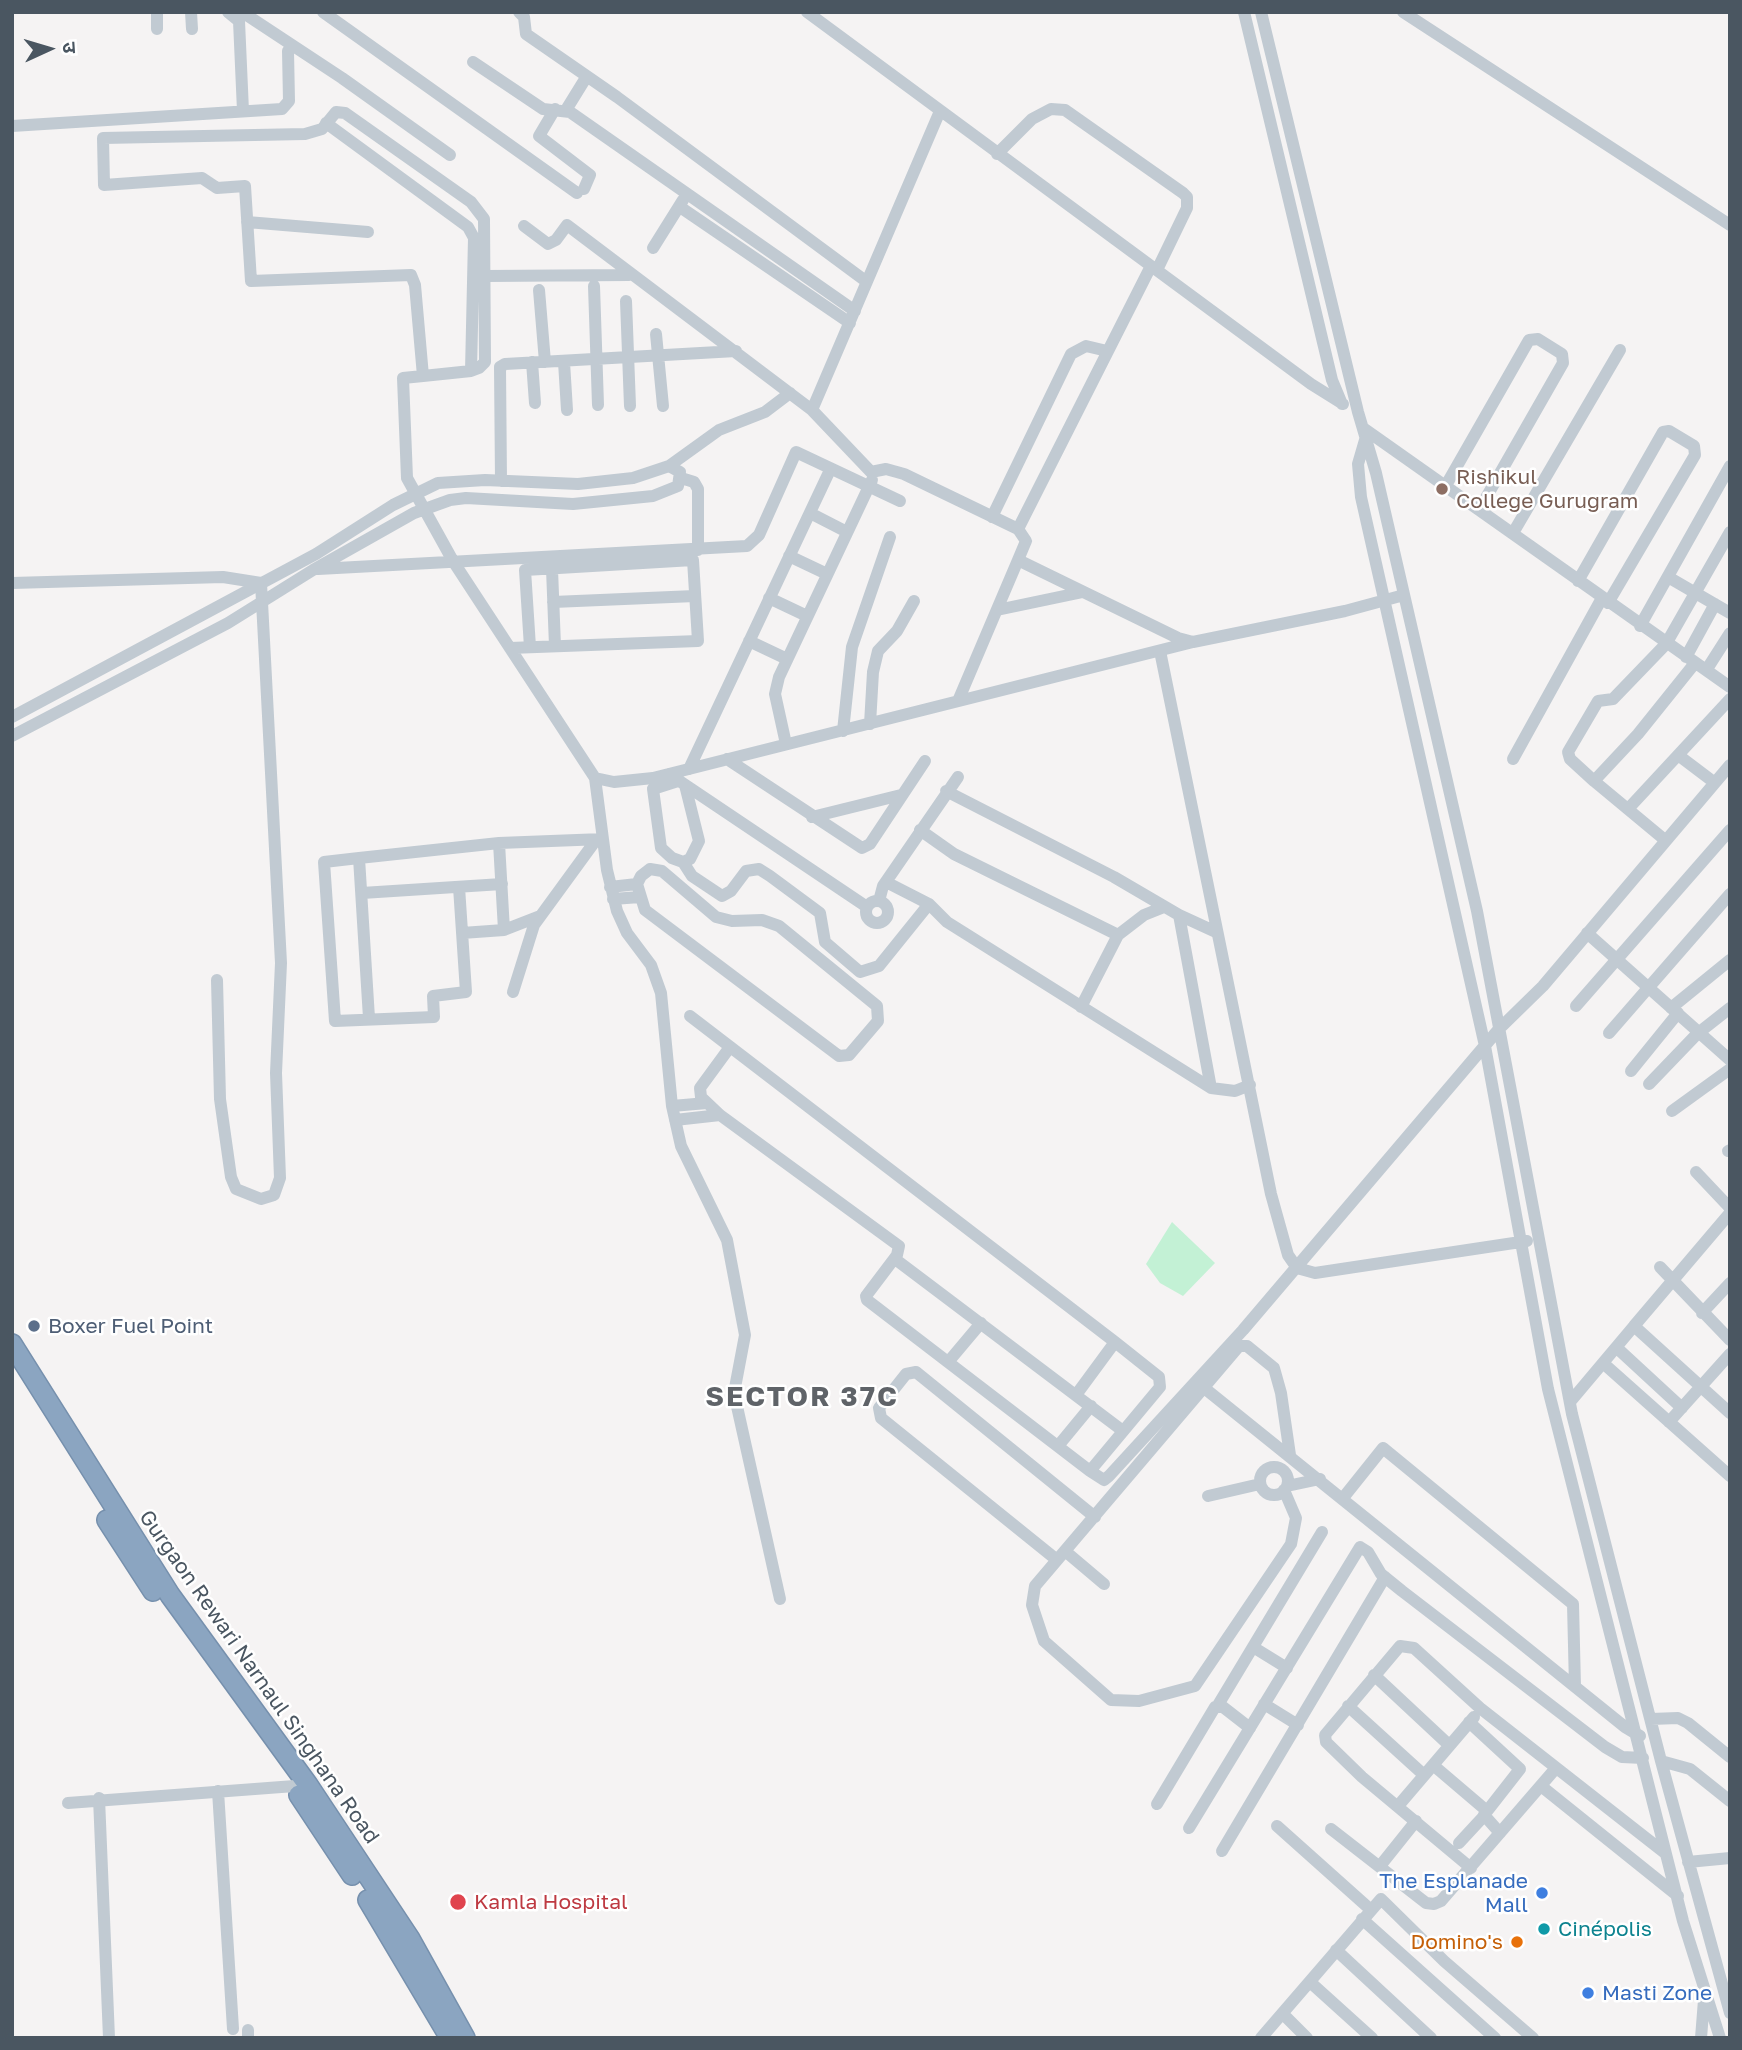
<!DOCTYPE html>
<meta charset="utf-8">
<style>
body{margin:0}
#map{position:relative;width:1742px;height:2050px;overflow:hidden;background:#f5f3f3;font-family:"Golos Text","Noto Sans Devanagari",sans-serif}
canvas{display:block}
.frame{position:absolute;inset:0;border:14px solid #4a5661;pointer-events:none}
.north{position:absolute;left:14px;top:14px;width:70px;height:70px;-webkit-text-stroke:5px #fff;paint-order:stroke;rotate:86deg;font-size:19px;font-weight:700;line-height:28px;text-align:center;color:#4a5661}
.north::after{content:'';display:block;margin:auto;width:24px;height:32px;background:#4a5661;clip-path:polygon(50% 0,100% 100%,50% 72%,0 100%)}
</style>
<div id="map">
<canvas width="1742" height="2050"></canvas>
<div class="frame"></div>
<div class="north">उ</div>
</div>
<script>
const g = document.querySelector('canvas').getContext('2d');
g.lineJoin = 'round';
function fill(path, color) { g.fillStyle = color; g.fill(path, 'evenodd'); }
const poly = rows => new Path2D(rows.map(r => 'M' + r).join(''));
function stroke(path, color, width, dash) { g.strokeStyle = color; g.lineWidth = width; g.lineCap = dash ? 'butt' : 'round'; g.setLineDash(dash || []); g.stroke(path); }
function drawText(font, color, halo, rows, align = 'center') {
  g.font = font + ' "Golos Text",sans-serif'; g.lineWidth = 5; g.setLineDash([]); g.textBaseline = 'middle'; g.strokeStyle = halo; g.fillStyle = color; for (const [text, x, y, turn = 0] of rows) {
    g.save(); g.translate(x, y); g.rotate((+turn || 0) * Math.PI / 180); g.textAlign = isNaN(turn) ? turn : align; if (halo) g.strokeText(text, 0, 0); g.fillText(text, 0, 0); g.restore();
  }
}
fill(poly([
 [1172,1222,1215,1263,1183,1296,1160,1283,1146,1264]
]), '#c3f1d5');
const highway = poly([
 [12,1344,170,1595,308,1785,410,1939,465,2038],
 [107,1520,153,1591],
 [299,1795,352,1875],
 [368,1900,450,2038]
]);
stroke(highway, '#7690ad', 22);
stroke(poly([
 [191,12,192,29],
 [228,12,239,21,243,111],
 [242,12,342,78,450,155],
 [323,12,577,193],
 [519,12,524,17,526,34,617,97,867,282],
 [807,12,1311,384,1343,404],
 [1244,12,1332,380,1342,404],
 [1261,12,1358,412,1376,473,1477,911,1572,1414,1661,1761,1730,2013],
 [1403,12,1730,225],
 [157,29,157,12],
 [473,62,543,109,570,112,855,311],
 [555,109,539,136,590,175,584,189],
 [566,110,587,76],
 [326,123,468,227,474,238,471,371],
 [12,126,282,109,289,101,288,51],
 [997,154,1032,119,1051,109,1065,110,1183,193,1187,197,1187,208,1157,270],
 [680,207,850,323],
 [247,222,368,232],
 [524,226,548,244,556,240,567,225,812,410,871,472,886,469,904,474,1018,529,1026,541,1018,560,1178,638,1193,642],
 [653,248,683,200],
 [486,276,629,275],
 [594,286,598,405],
 [539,290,545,362],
 [626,301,630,406],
 [656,334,663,406],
 [532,362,535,403],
 [564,362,567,410],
 [423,376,415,285,411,275,251,281,245,186,217,188,202,178,104,185,103,138,305,134,322,129,336,112,345,113,471,202,484,219,485,362,479,368,471,371,423,376,403,378,407,478,453,561,595,778,607,870,617,911,627,933,651,965,661,993,672,1106,681,1146,727,1240,745,1335,734,1393,780,1599],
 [812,410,940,111],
 [1363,428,1730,687],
 [1365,440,1358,464,1361,497,1485,1046,1548,1389,1683,1921,1720,2038],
 [669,466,719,430,765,412,790,393],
 [681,478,694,482,698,489,698,550],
 [501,481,500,367,505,364,736,351],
 [1445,487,1529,340,1538,339,1562,354,1563,363,1479,510],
 [810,513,847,532],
 [992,517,1071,354,1086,346,1107,351],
 [1018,529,1151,266],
 [1513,533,1620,350],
 [789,556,827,574],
 [318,569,747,546,759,535,796,452,900,501],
 [552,569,555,646],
 [1668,577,1730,613],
 [1578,581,1663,432,1669,431,1694,446,1695,455,1608,603],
 [12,583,223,577,261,583,281,963,276,1073,280,1178,274,1195,261,1199,236,1189,231,1177,220,1099,217,980],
 [769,598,807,616],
 [553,602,695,596],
 [997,610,1083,592],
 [1640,626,1730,466],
 [749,641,787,659],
 [510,648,698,641,693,560,525,570,530,647],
 [1160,651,1271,1194,1288,1255,1297,1268,1315,1273,1527,1241],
 [1686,657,1715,604],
 [1707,669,1730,633],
 [958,701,1018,560],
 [12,717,316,554,393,505,438,483,485,480,578,484,633,478,669,466,680,472,678,486,653,496,573,504,466,498,450,500,414,513,313,570,228,623,12,736],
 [870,724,873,672,878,651,897,631,914,601],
 [843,731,852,647,890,537],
 [786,744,775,694,779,677,872,480],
 [1678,755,1715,783],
 [727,759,862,848,870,844,925,761],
 [1513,759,1602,598],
 [689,769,830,470],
 [669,774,867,907],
 [595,778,614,782,653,778,1193,642,1345,611,1404,595],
 [678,781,653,789,661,848,672,858,683,862,690,859,699,841,685,785],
 [1594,781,1638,734,1695,663],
 [946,791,1114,877,1179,915,1216,932],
 [1628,809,1730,699],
 [812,817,901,795],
 [920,830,954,854,1118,935],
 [1665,840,1594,781,1570,759,1568,752,1598,701,1613,699,1666,644,1730,532],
 [499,843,504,930],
 [359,858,324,862,335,1021,434,1017,433,996,466,992,459,887],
 [683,862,692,876,722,896,731,891,746,871,759,869,770,876,820,913,825,942,860,972,879,966,929,904],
 [650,869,662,871,716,917,732,921,762,920,779,926,877,1006,878,1021,849,1055,839,1056,645,910,637,884,641,876,650,869],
 [886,882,929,904,947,922,1211,1088,1235,1091,1250,1085],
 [610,887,637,884],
 [362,893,502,884],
 [613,899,640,897],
 '866 912a11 11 0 1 1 22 0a11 11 0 1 1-22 0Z',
 [879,901,883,886,958,777],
 [1179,915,1211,1088],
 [462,933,504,930,540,916],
 [1587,933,1730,1060],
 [513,992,534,925,596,840],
 [1576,1006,1730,830],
 [1081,1007,1118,935,1144,915,1164,907],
 [1671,1008,1730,960],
 [690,1016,1115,1342,1159,1377,1160,1387,1090,1471,867,1300,866,1296,897,1255,899,1246,720,1115,701,1097,700,1088,730,1047],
 [369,1018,359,858,499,843,603,839],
 [1609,1033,1730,894],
 [1631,1071,1678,1013],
 [1649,1084,1697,1034,1730,1008],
 [672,1106,707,1103],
 [1672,1111,1730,1069],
 [675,1120,720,1115],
 [1728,1151,1730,1150],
 [1696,1172,1730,1208],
 [895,1259,1123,1431],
 [1660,1267,1730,1340],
 [1702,1313,1730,1283],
 [1634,1326,1730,1213],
 [1617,1348,1682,1408],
 [949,1361,981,1323],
 [1603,1363,1730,1476],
 [1203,1387,1625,1727,1640,1736],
 [1076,1395,1115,1342],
 [1570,1402,1634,1326,1730,1413],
 [1669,1422,1730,1354],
 [1058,1446,1091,1406],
 '1260 1481a14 14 0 1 1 28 0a14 14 0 1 1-28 0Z',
 [1090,1471,1104,1480,1109,1476,1243,1330,1499,1029,1543,986,1730,765],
 [1287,1486,1320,1479],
 [1284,1490,1296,1518,1291,1544,1195,1686,1139,1701,1111,1700,1044,1641,1032,1605,1035,1586,1239,1346,1247,1346,1274,1368,1281,1393,1290,1455],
 [1208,1496,1260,1484],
 [1343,1498,1383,1448,1573,1604,1575,1687],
 [1065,1551,1104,1584],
 [1057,1560,881,1418,879,1408,906,1374,916,1372,1095,1517],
 [1253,1647,1287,1668],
 [1374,1675,1449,1745],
 [1264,1704,1298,1725],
 [1218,1705,1322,1532],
 [1348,1706,1424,1775],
 [1651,1719,1678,1718,1688,1723,1730,1757],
 [1469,1722,1520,1769,1484,1815,1500,1833],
 [1661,1761,1690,1769,1730,1801],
 [1433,1765,1487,1811],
 [1541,1786,1678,1896],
 [218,1791,233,2029],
 [99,1798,109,2038],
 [68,1803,308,1785],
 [1157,1804,1215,1707,1223,1707,1250,1728],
 [1398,1806,1474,1717],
 [1277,1826,1371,1910],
 [1189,1828,1360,1547,1368,1552,1381,1574,1402,1591,1605,1747,1622,1757,1643,1758],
 [1331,1829,1426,1903,1434,1904,1441,1901,1556,1768],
 [1459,1843,1484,1816],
 [1222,1851,1385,1577],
 [1688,1862,1730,1858],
 [1380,1866,1416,1821],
 [1471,1868,1362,1777,1326,1742,1325,1735,1400,1646,1414,1648,1480,1708,1665,1853],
 [1362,1919,1495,2038],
 [1336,1950,1431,2038],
 [1310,1982,1372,2038],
 [1283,2014,1307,2038],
 [248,2030,248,2038],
 [1261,2038,1381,1899,1444,1961,1533,2038],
 [1701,2038,1704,2000]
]), '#c1cad2', 12);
stroke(highway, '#8ba5c1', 19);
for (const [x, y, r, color] of [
 [1442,489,7,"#8d6e63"],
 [34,1326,7,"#5c6f8a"],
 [1542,1893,7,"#3f7fe0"],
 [458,1902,9,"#e0444e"],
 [1544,1929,7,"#0f9aa8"],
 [1517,1942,7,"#e8710a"],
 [1588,1993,7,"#3f7fe0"]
]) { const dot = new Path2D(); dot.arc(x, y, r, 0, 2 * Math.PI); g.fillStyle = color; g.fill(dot); stroke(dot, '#fff', 2.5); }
drawText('21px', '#785e54', '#fff', [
 ["Rishikul",1456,477],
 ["College Gurugram",1456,501]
], 'left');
drawText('21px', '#4e5e75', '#fff', [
 ["Boxer Fuel Point",48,1326]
], 'left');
drawText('21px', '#4a5661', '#fff', [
 ["Gurgaon Rewari Narnaul Singhana Road",259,1677,55]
]);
drawText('21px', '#366cbe', '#fff', [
 ["The Esplanade",1528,1881],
 ["Mall",1528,1905],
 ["Masti Zone",1602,1993,"left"]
], 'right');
drawText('21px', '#be3a42', '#fff', [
 ["Kamla Hospital",474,1902]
], 'left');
drawText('21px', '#0d838f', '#fff', [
 ["Cinépolis",1558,1929]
], 'left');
drawText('21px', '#c56008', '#fff', [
 ["Domino's",1503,1942]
], 'right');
g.letterSpacing = '2px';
drawText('bold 28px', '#5f6368', '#fff', [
 ["SECTOR 37C",802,1397]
]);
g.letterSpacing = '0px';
</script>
